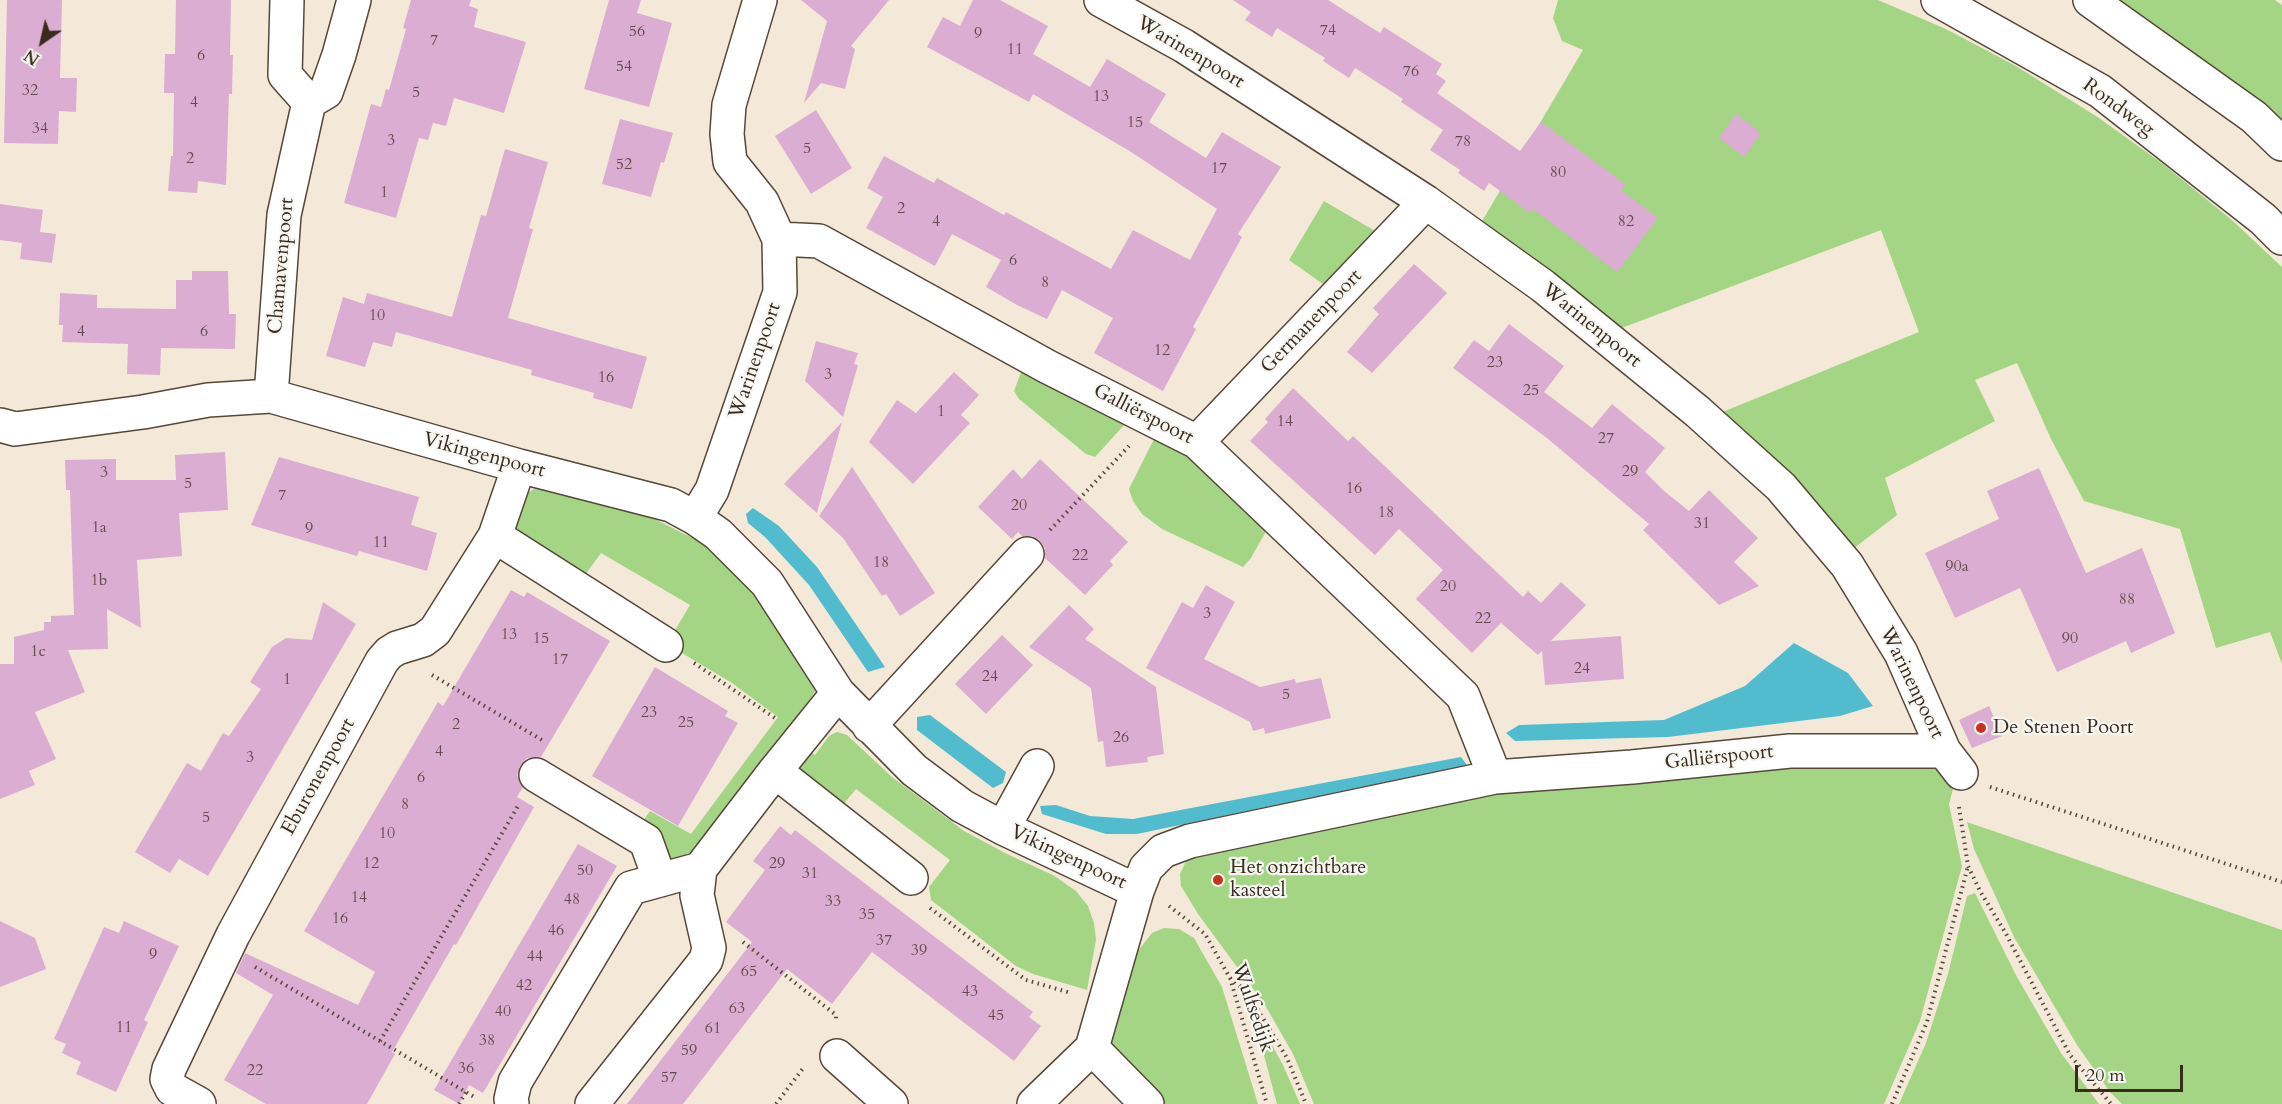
<!DOCTYPE html>
<meta charset="utf-8">
<style>
body{margin:0}
#map{position:relative;width:2282px;height:1104px;overflow:hidden;background:#f4e9d8;font-family:Cardo,serif}
canvas{display:block}
.north{position:absolute;left:12px;top:12px;width:60px;height:60px;-webkit-text-stroke:4px #f6f6f2;paint-order:stroke;rotate:214deg;font-size:16px;font-weight:700;line-height:24px;text-align:center;color:#3b2a1e}
.north::after{content:'';display:block;margin:auto;width:21px;height:27px;background:#3b2a1e;clip-path:polygon(50% 0,100% 100%,50% 72%,0 100%)}
.scale{position:absolute;left:2075px;top:1065px;width:108px;height:27px;box-sizing:border-box;border:3px solid #3b2a1e;border-top:0;padding-left:8px;font-size:18px;line-height:21px;white-space:nowrap;color:#3b2a1e;-webkit-text-stroke:4px #f6f6f2;paint-order:stroke}
</style>
<div id="map">
<canvas width="2282" height="1104"></canvas>
<div class="north">N</div>
<div class="scale">20 m</div>
</div>
<script>
const g = document.querySelector('canvas').getContext('2d');
g.lineJoin = 'round';
function fill(path, color) { g.fillStyle = color; g.fill(path, 'evenodd'); }
const poly = rows => new Path2D(rows.map(r => 'M' + r).join(''));
function stroke(path, color, width, dash) { g.strokeStyle = color; g.lineWidth = width; g.lineCap = dash ? 'butt' : 'round'; g.setLineDash(dash || []); g.stroke(path); }
function drawText(font, color, halo, rows, align = 'center') {
  g.font = font + ' Cardo,serif'; g.lineWidth = 4.5; g.setLineDash([]); g.textBaseline = 'middle'; g.strokeStyle = halo; g.fillStyle = color; for (const [text, x, y, turn = 0] of rows) {
    g.save(); g.translate(x, y); g.rotate((+turn || 0) * Math.PI / 180); g.textAlign = isNaN(turn) ? turn : align; if (halo) g.strokeText(text, 0, 0); g.fillText(text, 0, 0); g.restore();
  }
}
fill(poly([
 [1558,0,1878,0,1946,29,2016,66,2099,118,2163,164,2233,221,2282,267,2282,664,2270,632,2216,648,2180,529,2084,501,2052,441,2017,363,1975,380,1995,421,1885,478,1897,515,1853,549,1720,413,1919,332,1881,230,1619,329,1478,228,1583,50,1562,41,1553,18],
 [2115,0,2275,0,2282,5,2282,121],
 [1324,201,1382,235,1330,289,1289,260],
 [1023,367,1126,423,1095,457,1086,454,1019,399,1014,391],
 [1154,439,1203,465,1269,526,1251,558,1243,567,1162,529,1142,514,1133,501,1129,489],
 [535,488,583,498,643,513,702,543,758,596,811,670,815,691,806,708,694,851,674,859,663,856,641,824,650,811,691,834,778,717,732,683,677,650,674,632,690,605,601,553,585,575,521,544,514,528,520,499],
 [837,732,847,735,892,777,964,831,1007,854,1053,875,1076,891,1088,906,1094,923,1096,940,1087,990,1033,974,1016,966,931,900,929,887,950,860,856,789,841,807,796,774,795,764,806,748,815,755,829,736],
 [1805,764,1934,766,1956,778,1949,804,1962,866,1920,1021,1884,1104,1314,1104,1293,1054,1265,1005,1198,914,1181,886,1180,874,1186,861,1198,853,1498,789],
 [1967,822,2282,930,2282,1104,2122,1104,2110,1092,2077,1045,2014,937,1974,849],
 [1975,893,2017,977,2061,1053,2099,1104,1899,1104,1926,1043,1948,974,1967,896],
 [1164,928,1179,929,1194,938,1222,987,1258,1104,1161,1104,1110,1048,1109,1037,1137,952,1152,933],
 [1251,1007,1283,1065,1300,1104,1277,1104]
]), '#a4d584');
fill(poly([
 [753,508,779,526,817,567,885,667,868,672,809,585,765,537,748,523,746,514],
 [1794,643,1848,673,1873,706,1840,716,1668,737,1515,741,1506,733,1519,725,1664,720,1745,686],
 [930,715,1006,772,1003,783,993,788,917,730,917,717],
 [1461,757,1467,765,1137,834,1106,834,1042,814,1040,806,1056,805,1090,816,1133,819]
]), '#52bccf');
fill(poly([
 [7,0,62,0,60,78,77,78,76,112,59,111,58,144,4,143],
 [176,0,231,0,230,55,233,55,232,94,229,94,226,185,198,181,197,193,168,191,171,156,173,156,174,93,164,93,165,54,175,54],
 [411,0,471,0,469,6,478,9,474,27,526,42,504,113,454,98,446,126,433,123,428,140,419,138,396,218,344,203,371,104,381,107,386,89,389,90,406,29,403,28],
 [609,0,641,0,637,13,672,23,649,107,584,89],
 [801,0,889,0,851,46,855,49,845,89,821,83,804,103,827,21],
 [973,0,1000,0,1048,26,1033,54,1090,87,1107,59,1166,94,1149,122,1206,158,1222,132,1281,167,1238,234,1242,237,1193,327,1196,329,1163,391,1094,353,1113,318,1062,290,1047,319,1017,305,986,287,1001,260,952,234,935,266,866,228,883,197,867,188,884,156,934,183,937,178,1004,215,1006,212,1111,269,1133,230,1190,260,1217,209,1131,152,1033,94,1029,102,927,47,943,17,960,26],
 [1233,0,1328,0,1380,33,1384,27,1442,64,1436,74,1446,81,1437,93,1520,151,1541,122,1625,184,1621,190,1658,218,1617,272,1533,209,1530,213,1489,183,1484,191,1458,173,1460,170,1430,150,1443,130,1401,102,1403,99,1355,68,1349,78,1323,61,1325,58,1277,28,1272,37,1245,20,1251,12],
 [816,110,852,168,811,194,775,136],
 [1736,114,1761,133,1744,157,1719,138],
 [620,119,673,133,664,163,661,162,651,197,602,184],
 [505,149,548,162,529,228,533,229,508,318,647,357,632,409,593,398,594,393,531,375,532,370,396,332,392,347,373,342,365,367,326,356,343,297,364,304,367,293,452,317,481,215,486,216],
 [0,204,43,210,40,232,56,234,52,263,20,259,22,243,0,240],
 [1414,264,1447,293,1372,373,1347,352,1379,314,1373,308],
 [192,271,228,271,229,314,236,314,235,349,161,348,160,375,127,374,128,344,62,342,63,325,59,325,60,293,97,295,97,308,176,309,176,280,192,280],
 [1509,324,1564,366,1544,392,1592,428,1612,404,1665,448,1645,472,1664,491,1689,511,1709,490,1758,538,1734,562,1759,586,1719,605,1643,530,1649,524,1547,438,1453,368,1474,340,1489,351],
 [816,341,858,353,854,364,858,365,843,417,805,381],
 [954,372,979,395,961,415,970,423,913,484,869,442,897,400,916,413],
 [1293,388,1348,441,1353,436,1523,597,1528,591,1541,603,1561,582,1586,605,1551,641,1621,636,1624,679,1545,685,1542,651,1538,655,1501,623,1472,653,1416,599,1443,570,1399,529,1375,555,1250,441,1268,422,1265,419],
 [842,422,817,513,784,484],
 [225,452,228,510,179,513,182,556,137,560,141,628,107,609,108,649,68,650,85,692,35,712,56,759,29,771,35,785,0,799,0,664,14,664,14,637,44,630,44,622,51,622,51,616,74,615,70,490,66,490,65,460,116,459,116,480,176,480,175,455],
 [279,457,419,497,411,525,437,533,427,571,359,551,357,556,251,525],
 [1040,459,1128,542,1110,561,1113,565,1085,595,1045,558,1045,548,1039,540,1032,536,1022,536,1018,532,1012,539,978,507,1013,469,1022,479],
 [852,467,935,593,900,616,886,594,882,596,843,538,819,516],
 [2039,468,2086,573,2142,548,2175,633,2131,653,2126,641,2057,672,2020,588,1955,618,1925,553,1999,519,1987,491],
 [1206,585,1235,602,1204,659,1260,687,1295,679,1296,683,1321,678,1331,718,1265,734,1264,728,1253,731,1250,722,1146,668,1182,602,1193,608],
 [511,590,524,597,527,592,610,641,541,757,527,758,520,766,517,775,523,787,517,797,534,807,456,945,454,944,392,1052,395,1054,367,1104,266,1104,224,1080,273,995,236,973,245,953,358,1005,375,972,304,931,438,702,443,706],
 [323,602,356,624,208,876,179,859,170,873,135,852,187,763,201,771,223,733,229,736,261,689,250,682,272,647,286,638,312,640],
 [1069,605,1094,629,1085,639,1156,687,1164,754,1147,757,1148,762,1106,767,1103,741,1098,742,1091,688,1029,647],
 [1002,635,1033,665,986,714,955,684],
 [655,667,728,711,725,716,738,723,678,826,592,776],
 [1989,706,2002,736,1972,748,1959,720],
 [780,826,791,835,795,830,1033,1012,1029,1017,1041,1026,1014,1061,872,952,832,1004,787,969,683,1104,627,1104,752,942,726,922,765,870,753,861],
 [578,844,617,866,483,1093,469,1085,459,1104,434,1090],
 [0,921,35,938,46,969,0,987],
 [124,921,179,946,144,1020,148,1022,116,1092,76,1074,81,1062,62,1053,66,1044,54,1039,104,927,119,933]
]), '#dbadd2');
const minor = poly([
 [287,0,285,75,309,102],
 [1101,0,1184,46,1426,202,1543,286,1698,412,1781,487,1847,565,1901,653,1944,751,1961,773],
 [779,239,819,241,1048,367,1197,442,1463,696,1495,777],
 [271,396,284,215,309,102,326,92,339,55,354,0],
 [0,425,15,429,143,412,208,400,271,396,519,466,671,505,695,518,718,534,767,583,838,693,914,770,962,806,1003,828,1137,891],
 [1197,442,1426,202],
 [695,518,712,490,780,292,779,239,762,202,730,162,727,134,729,105,760,0],
 [495,536,666,645],
 [869,726,1027,554],
 [775,771,911,878],
 [536,775,646,841,660,880],
 [1003,828,1037,766],
 [700,869,775,771,838,693],
 [837,1056,891,1104],
 [199,1104,172,1089,167,1079,169,1069,233,935,382,661,389,653,397,648,423,640,435,631,495,536,519,466],
 [512,1104,511,1099,515,1082,631,888,700,869,697,895,709,948,706,960,592,1104],
 [1034,1104,1092,1048],
 [1147,1104,1092,1048,1137,891,1146,868,1163,851,1190,841,1495,777,1632,767,1790,751,1944,751]
]);
const major = poly([
 [1938,0,2100,91,2263,219,2282,238],
 [2090,0,2254,117,2282,144]
]);
stroke(minor, '#57473a', 36);
stroke(major, '#57473a', 36);
stroke(poly([
 [1050,530,1129,446],
 [694,663,775,718],
 [432,675,542,740],
 [1990,787,2282,882],
 [1959,807,1968,866,1980,891,2005,932,2070,1055,2111,1104],
 [1169,906,1205,934,1230,978,1267,1104],
 [930,908,1026,980,1071,993],
 [743,942,836,1015,836,1021],
 [255,967,476,1098],
 [1230,978,1247,992,1287,1058,1306,1104],
 [380,1041,518,806],
 [459,1104,466,1092],
 [776,1104,804,1067],
 [1892,1104,1927,1022,1968,866]
]), '#57473a', 4, [1.5, 4.5]);
stroke(minor, '#fff', 33);
stroke(major, '#fff', 33);
for (const [x, y, r, color] of [
 [1981,728,6,"#c8321e"],
 [1218,880,6,"#c8321e"]
]) { const dot = new Path2D(); dot.arc(x, y, r, 0, 2 * Math.PI); g.fillStyle = color; g.fill(dot); stroke(dot, '#f6f6f2', 2); }
drawText('16px', '#634b4b', null, [
 ["74",1328,31],
 ["56",637,32],
 ["9",978,34],
 ["7",434,41],
 ["11",1015,50],
 ["6",201,56],
 ["54",624,67],
 ["76",1411,72],
 ["32",30,91],
 ["5",416,93],
 ["13",1101,97],
 ["4",194,103],
 ["15",1135,123],
 ["34",40,129],
 ["3",391,141],
 ["78",1463,142],
 ["5",807,149],
 ["2",190,159],
 ["52",624,165],
 ["17",1219,169],
 ["80",1558,173],
 ["1",384,193],
 ["2",901,209],
 ["4",936,222],
 ["82",1626,222],
 ["6",1013,261],
 ["8",1045,283],
 ["10",377,316],
 ["4",81,332],
 ["6",204,332],
 ["12",1162,351],
 ["23",1495,363],
 ["3",828,375],
 ["16",606,378],
 ["25",1531,391],
 ["1",941,412],
 ["14",1285,422],
 ["27",1606,439],
 ["29",1630,472],
 ["3",104,473],
 ["5",188,484],
 ["16",1354,489],
 ["7",282,496],
 ["20",1019,506],
 ["18",1386,513],
 ["31",1702,524],
 ["1a",99,528],
 ["9",309,529],
 ["11",381,543],
 ["22",1080,556],
 ["18",881,563],
 ["90a",1957,567],
 ["1b",99,581],
 ["20",1448,587],
 ["88",2127,600],
 ["3",1207,614],
 ["22",1483,619],
 ["13",509,635],
 ["15",541,639],
 ["90",2070,639],
 ["1c",38,652],
 ["17",560,660],
 ["24",1582,669],
 ["24",990,677],
 ["1",287,680],
 ["5",1286,695],
 ["23",649,713],
 ["25",686,723],
 ["2",456,725],
 ["26",1121,738],
 ["4",439,752],
 ["3",250,758],
 ["6",421,778],
 ["8",405,805],
 ["5",206,818],
 ["10",387,834],
 ["12",371,864],
 ["29",777,864],
 ["50",585,871],
 ["31",810,874],
 ["14",359,898],
 ["48",572,900],
 ["33",833,902],
 ["35",867,915],
 ["16",340,919],
 ["46",556,931],
 ["37",884,941],
 ["39",919,951],
 ["9",153,955],
 ["44",535,957],
 ["65",749,972],
 ["42",524,986],
 ["43",970,992],
 ["63",737,1009],
 ["40",503,1012],
 ["45",996,1016],
 ["11",124,1028],
 ["61",713,1029],
 ["38",487,1041],
 ["59",689,1051],
 ["36",466,1069],
 ["22",255,1071],
 ["57",669,1078]
]);
drawText('20px', '#3b2a1e', '#f6f6f2', [
 ["Warinenpoort",1190,53,31],
 ["Rondweg",2118,108,36],
 ["Chamavenpoort",282,266,-85],
 ["Germanenpoort",1312,322,-46],
 ["Warinenpoort",1591,326,39],
 ["Warinenpoort",756,361,-71],
 ["Galliërspoort",1143,415,27],
 ["Vikingenpoort",484,456,15],
 ["Warinenpoort",1911,683,64],
 ["Galliërspoort",1719,758,-6],
 ["Eburonenpoort",319,777,-61],
 ["Vikingenpoort",1068,858,25],
 ["Wulfsedijk",1252,1008,71]
]);
drawText('20px', '#3b2a1e', '#f6f6f2', [
 ["De Stenen Poort",1993,728],
 ["Het onzichtbare",1230,868],
 ["kasteel",1230,891]
], 'left');
</script>
